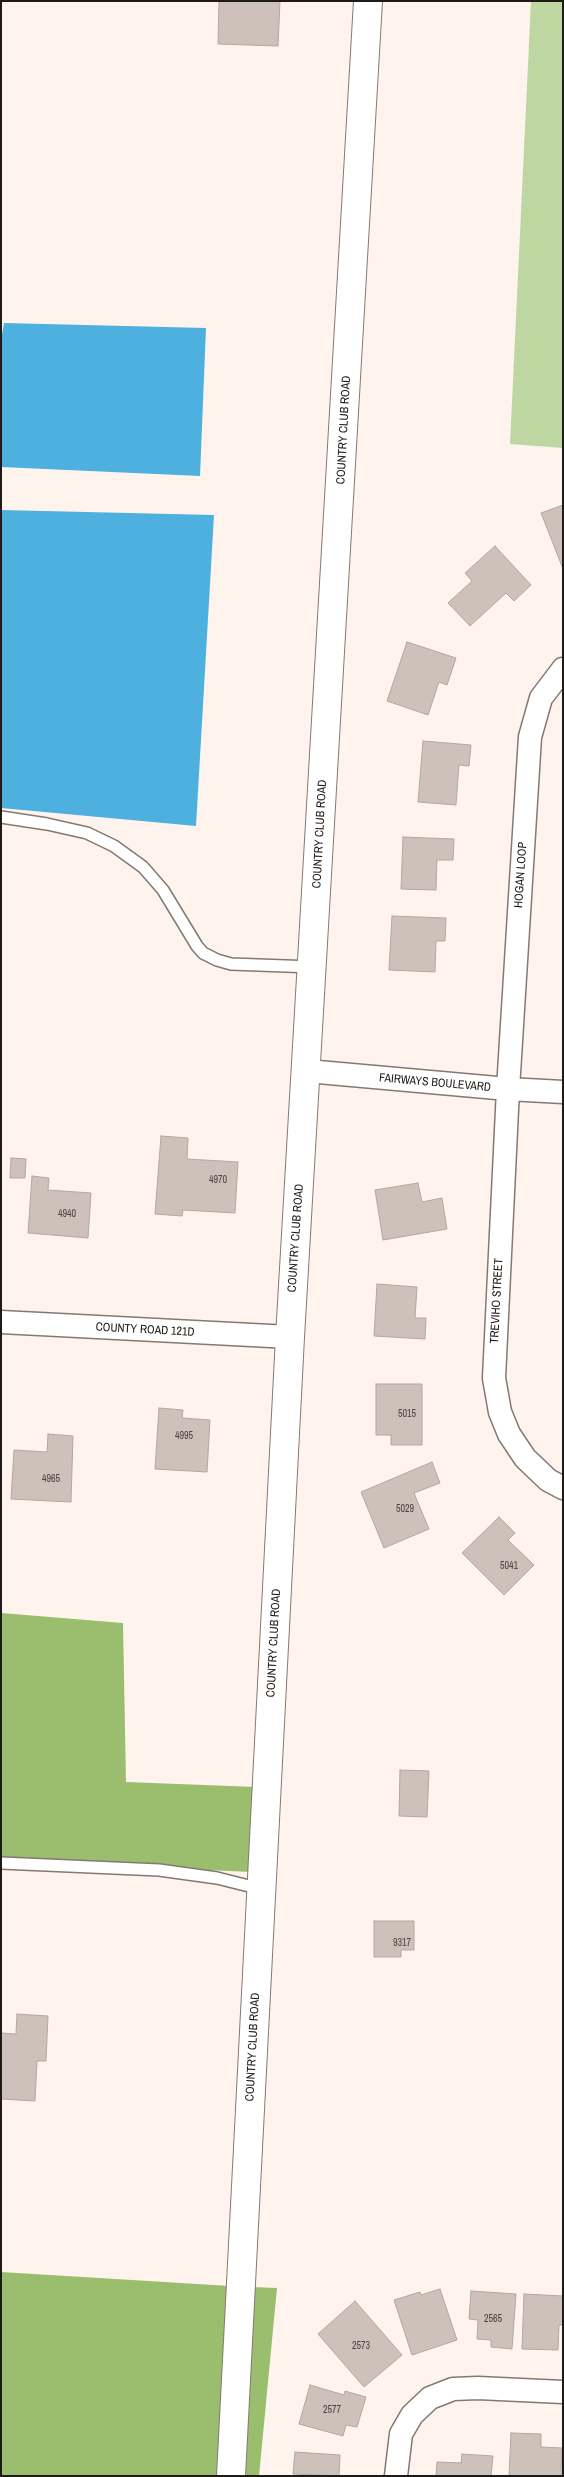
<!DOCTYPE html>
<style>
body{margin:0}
#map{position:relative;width:564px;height:2477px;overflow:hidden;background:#fef4ed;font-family:"Archivo Narrow",sans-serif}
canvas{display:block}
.frame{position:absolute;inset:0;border:2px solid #1e1a17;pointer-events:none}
</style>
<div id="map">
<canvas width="564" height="2477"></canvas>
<div class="frame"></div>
</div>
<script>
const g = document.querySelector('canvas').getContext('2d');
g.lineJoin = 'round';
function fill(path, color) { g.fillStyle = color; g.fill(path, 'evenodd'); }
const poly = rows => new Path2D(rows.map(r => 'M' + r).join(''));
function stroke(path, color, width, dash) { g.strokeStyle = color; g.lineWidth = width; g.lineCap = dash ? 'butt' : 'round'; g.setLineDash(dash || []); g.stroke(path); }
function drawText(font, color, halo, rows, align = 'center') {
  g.font = font + ' "Archivo Narrow",sans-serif'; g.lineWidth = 4.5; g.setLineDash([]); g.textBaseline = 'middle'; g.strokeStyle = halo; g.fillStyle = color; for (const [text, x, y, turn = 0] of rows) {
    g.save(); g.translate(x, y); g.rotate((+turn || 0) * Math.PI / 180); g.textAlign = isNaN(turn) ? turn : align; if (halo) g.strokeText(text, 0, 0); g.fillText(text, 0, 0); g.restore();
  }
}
fill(poly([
 [531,1,563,1,563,448,510,444]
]), '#bdd6a2');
fill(poly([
 [1,1613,123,1623,126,1782,256,1787,252,1872,1,1861],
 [1,2272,230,2286,220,2476,1,2476],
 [251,2287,277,2288,259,2476,241,2476]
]), '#9abd6e');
fill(poly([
 [4,323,206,328,200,476,1,467,1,340],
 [1,510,214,515,196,826,1,808]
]), '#4db0de');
const building = poly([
 [219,1,280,1,278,46,218,44,219,1],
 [563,505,563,569,541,513,563,505],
 [495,546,531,585,514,601,506,593,470,626,448,603,472,581,465,573,495,546],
 [407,642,456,658,447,685,439,682,428,715,387,701,407,642],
 [423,741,471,745,469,766,459,765,456,805,418,802,423,741],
 [403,837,454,839,453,860,437,860,436,890,401,889,403,837],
 [392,916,446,918,445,941,436,941,435,972,389,970,392,916],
 [161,1136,188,1138,187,1159,238,1162,235,1213,183,1210,182,1216,155,1214,161,1136],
 [11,1158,26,1159,25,1178,10,1178,11,1158],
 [32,1176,49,1178,48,1190,91,1193,88,1238,28,1233,32,1176],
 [418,1183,422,1202,442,1198,447,1229,383,1240,375,1190,418,1183],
 [377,1284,417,1287,415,1318,426,1318,425,1339,374,1336,377,1284],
 [376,1384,422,1384,422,1445,391,1445,391,1435,376,1435,376,1384],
 [159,1408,183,1410,182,1418,210,1420,207,1472,155,1469,159,1408],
 [48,1434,73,1436,71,1502,11,1499,14,1450,47,1452,48,1434],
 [432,1462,440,1483,414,1493,429,1529,384,1548,361,1492,432,1462],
 [499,1517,515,1533,508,1540,534,1565,504,1595,462,1553,499,1517],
 [400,1770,429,1771,427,1817,399,1816,400,1770],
 [374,1921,414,1921,414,1950,401,1950,401,1957,374,1957,374,1921],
 [17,2014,48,2016,46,2061,37,2061,35,2101,1,2099,1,2033,16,2034,17,2014],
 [440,2289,457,2340,412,2355,394,2300,420,2292,421,2295,440,2289],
 [471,2291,516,2294,512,2349,491,2347,491,2340,477,2339,478,2320,469,2319,471,2291],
 [524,2294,563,2296,563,2325,559,2325,558,2350,522,2349,524,2294],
 [355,2301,402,2355,364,2387,318,2334,355,2301],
 [310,2385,344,2395,345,2391,366,2397,357,2427,346,2425,343,2436,299,2424,310,2385],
 [511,2433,541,2434,541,2447,562,2448,561,2476,509,2476,511,2433],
 [295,2452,340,2455,339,2476,293,2474,295,2452],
 [462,2454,493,2456,491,2476,436,2476,437,2462,461,2463,462,2454]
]);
fill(building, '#cdc1b9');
stroke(building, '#b3a79f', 1);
const lane = poly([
 [1,817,47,824,87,833,114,846,143,867,163,890,197,946,203,953,217,960,231,964,313,967],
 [1,1863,159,1870,217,1878,261,1889]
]);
const street = poly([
 [563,669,541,698,530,737,508,1089,494,1378,500,1412,509,1434,525,1458,548,1480,563,1488],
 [307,1071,508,1089,563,1092],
 [1,1322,290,1337],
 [396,2476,401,2434,412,2415,430,2398,453,2389,478,2388,563,2392]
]);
const secondary = poly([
 [231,2476,290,1337,368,1]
]);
stroke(lane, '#847972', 14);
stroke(street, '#847972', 25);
stroke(secondary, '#847972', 30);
stroke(lane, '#fff', 11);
stroke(street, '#fff', 22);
stroke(secondary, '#fff', 28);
drawText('10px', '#4a4440', null, [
 ["4970",218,1180],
 ["4940",67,1214],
 ["5015",407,1414],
 ["4995",184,1436],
 ["4965",51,1479],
 ["5029",405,1509],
 ["5041",509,1566],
 ["9317",402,1943],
 ["2565",493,2319],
 ["2573",361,2346],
 ["2577",332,2410]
]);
drawText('12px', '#1e1a17', '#fff', [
 ["COUNTRY CLUB ROAD",344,430,-87],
 ["COUNTRY CLUB ROAD",320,834,-87],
 ["HOGAN LOOP",521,875,-86],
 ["FAIRWAYS BOULEVARD",435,1083,5],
 ["COUNTRY CLUB ROAD",296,1238,-86],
 ["TREVIHO STREET",497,1301,-87],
 ["COUNTY ROAD 121D",145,1330,3],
 ["COUNTRY CLUB ROAD",274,1643,-87],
 ["COUNTRY CLUB ROAD",253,2047,-87]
]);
</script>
